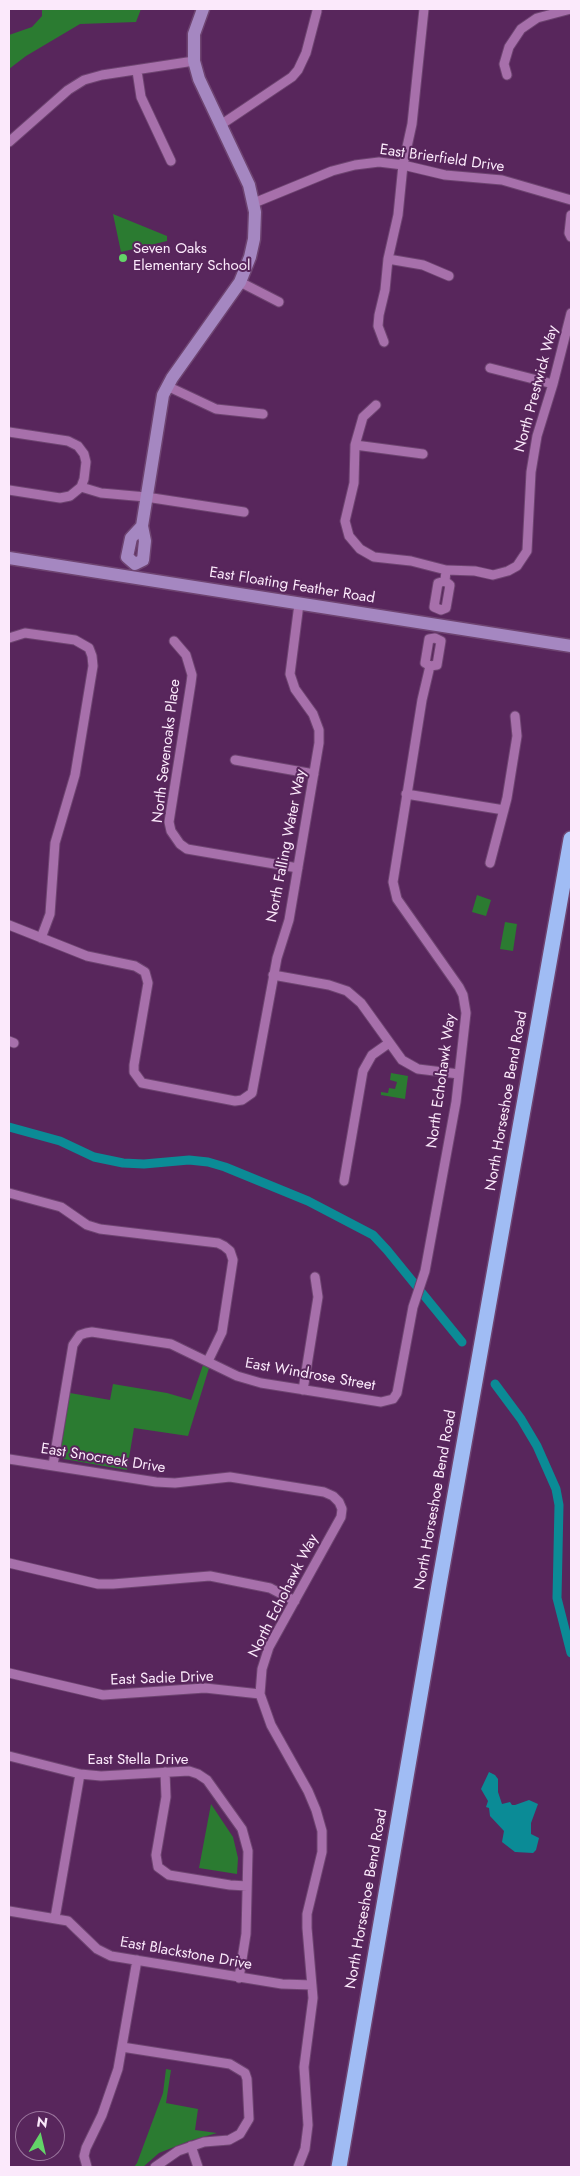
<!DOCTYPE html>
<style>
body{margin:0}
#map{position:relative;width:580px;height:2176px;overflow:hidden;background:#58265c;font-family:Jost,sans-serif}
canvas{display:block}
.frame{position:absolute;inset:0;border:10px solid #fbe9fb;pointer-events:none}
.north{position:absolute;left:15px;top:2111px;width:50px;height:50px;box-sizing:border-box;background:#58265c;border:1px solid #99749c;border-radius:50%;rotate:9deg;font-size:14px;font-weight:700;line-height:20px;text-align:center;color:#fbe9fb}
.north::after{content:'';display:block;margin:auto;width:18px;height:22px;background:#63d468;clip-path:polygon(50% 0,100% 100%,50% 72%,0 100%)}
</style>
<div id="map">
<canvas width="580" height="2176"></canvas>
<div class="frame"></div>
<div class="north">N</div>
</div>
<script>
const g = document.querySelector('canvas').getContext('2d');
g.lineJoin = 'round';
function fill(path, color) { g.fillStyle = color; g.fill(path, 'evenodd'); }
const poly = rows => new Path2D(rows.map(r => 'M' + r).join(''));
function stroke(path, color, width, dash) { g.strokeStyle = color; g.lineWidth = width; g.lineCap = dash ? 'butt' : 'round'; g.setLineDash(dash || []); g.stroke(path); }
function drawText(font, color, halo, rows, align = 'center') {
  g.font = font + ' Jost,sans-serif'; g.lineWidth = 4; g.setLineDash([]); g.textBaseline = 'middle'; g.strokeStyle = halo; g.fillStyle = color; for (const [text, x, y, turn = 0] of rows) {
    g.save(); g.translate(x, y); g.rotate((+turn || 0) * Math.PI / 180); g.textAlign = isNaN(turn) ? turn : align; if (halo) g.strokeText(text, 0, 0); g.fillText(text, 0, 0); g.restore();
  }
}
fill(poly([
 [42,9,141,9,136,22,80,24,26,56,9,69,9,35,32,27,42,16],
 [113,214,167,236,167,241,121,252],
 [477,895,491,900,486,916,472,912],
 [505,922,517,924,513,951,500,949],
 [391,1073,408,1076,405,1099,381,1095,381,1092,388,1093,389,1088,395,1089,397,1082,390,1080],
 [203,1365,209,1368,188,1436,134,1428,127,1470,64,1459,60,1456,70,1393,110,1400,113,1384,167,1393,191,1400],
 [211,1804,233,1837,238,1858,237,1874,199,1868],
 [166,2069,171,2070,166,2103,198,2109,195,2130,217,2133,189,2141,159,2153,143,2167,134,2167,137,2163,163,2093]
]), '#2b7b31');
fill(poly([
 [489,1772,495,1775,498,1779,498,1792,502,1804,510,1802,512,1805,515,1805,529,1800,538,1804,531,1823,531,1834,539,1838,536,1850,533,1853,515,1852,502,1842,504,1831,490,1816,489,1808,486,1807,488,1801,481,1789]
]), '#0b8b96');
stroke(poly([
 [9,1127,60,1141,94,1157,123,1163,144,1164,189,1160,208,1162,225,1167,308,1201,373,1235,387,1250,462,1342],
 [495,1384,521,1419,537,1446,556,1489,559,1505,557,1598,571,1653]
]), '#0b8b96', 9);
const street = poly([
 [137,71,141,97,171,161],
 [507,75,504,64,509,47,521,29,537,18,571,9],
 [222,124,292,77,298,70,306,53,317,11],
 [9,142,68,90,84,80,102,75,194,61],
 [254,203,332,171,355,165,379,162,403,165,445,175,502,180,571,200],
 [571,215,569,233,571,237],
 [388,259,423,265,449,276],
 [240,282,279,302],
 [384,342,378,326,379,315,385,290,388,259,398,215,403,165,412,124,424,9],
 [490,368,553,384],
 [167,386,216,409,263,414],
 [376,405,363,417,355,445,354,483,345,521,349,536,360,549,374,557,411,561,446,570],
 [9,432,68,441,78,446,84,454,86,462,84,479,81,487],
 [355,445,423,454],
 [9,490,60,498,70,496,81,487,101,493,146,497,244,512],
 [445,581,446,570,475,571,493,575,508,571,517,566,527,551,531,472,537,436,553,384,571,313],
 [445,581,450,585,446,608,441,610,434,607,438,583,445,581],
 [9,638,25,633,75,640,89,648,92,656,93,666,75,775,55,843,50,914,41,938],
 [435,638,441,641,437,665,430,666,425,663,429,639,435,638],
 [174,641,186,655,192,675,191,683,169,822,171,831,180,844,187,849,298,868],
 [235,760,314,774],
 [406,794,504,810],
 [490,863,507,798,517,736,515,716],
 [9,925,87,956,135,966,145,972,148,983,134,1065,134,1072,142,1083,235,1101,242,1100,252,1093,277,958,289,920,319,743,319,730,313,714,295,689,290,674,299,604],
 [273,975,329,985,347,991,361,1003,402,1060,418,1069,459,1074],
 [9,1041,14,1043],
 [344,1181,363,1071,372,1055,389,1043],
 [9,1193,61,1207,87,1225,100,1229,218,1243,224,1246,230,1251,233,1260,222,1332,208,1361],
 [303,1390,318,1297,315,1277],
 [9,1459,156,1482,175,1483,230,1477,324,1492,333,1496,339,1502,342,1509,341,1517,269,1647,262,1669,260,1694,271,1725,308,1791,316,1810,322,1831,322,1852,307,1914,307,1928,313,1998,304,2067,308,2125,305,2149,298,2167],
 [53,1465,73,1345,80,1335,86,1333,92,1332,171,1344,237,1376,261,1383,381,1402,393,1399,397,1393,413,1307,425,1271,456,1102,466,1013,463,995,459,987,397,899,393,882,422,700,430,666],
 [9,1563,98,1584,113,1584,210,1576,270,1588,295,1601],
 [9,1673,103,1695,205,1688,260,1694],
 [9,1756,80,1774,101,1776,189,1771,198,1774,207,1780,242,1829,248,1851,246,1934,239,1978],
 [165,1772,166,1797,156,1855,158,1867,169,1875,230,1885,247,1886],
 [9,1911,68,1921,97,1949,111,1956,282,1984,312,1985],
 [55,1918,80,1774],
 [122,2047,230,2064,245,2073,247,2079,249,2119,240,2134,229,2140,204,2142,178,2151,155,2167],
 [191,2146,198,2167],
 [87,2167,84,2156,86,2148,102,2115,118,2069,137,1960]
]);
const secondary = poly([
 [142,526,163,395,172,378,240,282,250,257,254,239,255,212,249,185,199,79,194,61,194,34,203,9],
 [142,526,145,541,143,560,135,564,127,557,131,538,142,526],
 [9,558,571,646]
]);
const highway = poly([
 [339,2167,439,1585,571,839]
]);
stroke(street, '#6e4471', 11);
stroke(secondary, '#6e4471', 15);
stroke(highway, '#6e4471', 18);
stroke(street, '#a770ab', 9);
stroke(secondary, '#a587c1', 12);
stroke(highway, '#a0bcf4', 15);
for (const [x, y, r, color] of [
 [123,258,5,"#63d468"]
]) { const dot = new Path2D(); dot.arc(x, y, r, 0, 2 * Math.PI); g.fillStyle = color; g.fill(dot); stroke(dot, '#58265c', 2); }
drawText('15px', '#fbe9fb', '#58265c', [
 ["East Brierfield Drive",442,159,8],
 ["North Prestwick Way",537,389,-75],
 ["East Floating Feather Road",292,586,9],
 ["North Sevenoaks Place",167,751,-83],
 ["North Falling Water Way",287,846,-79],
 ["North Echohawk Way",442,1081,-82],
 ["North Horseshoe Bend Road",507,1101,-80],
 ["East Windrose Street",310,1375,10],
 ["East Snocreek Drive",103,1459,9],
 ["North Horseshoe Bend Road",436,1500,-80],
 ["North Echohawk Way",284,1596,-63],
 ["East Sadie Drive",162,1679,-2],
 ["East Stella Drive",138,1760],
 ["North Horseshoe Bend Road",367,1899,-80],
 ["East Blackstone Drive",186,1954,10]
]);
drawText('15px', '#fbe9fb', '#58265c', [
 ["Seven Oaks",133,249],
 ["Elementary School",133,266]
], 'left');
</script>
